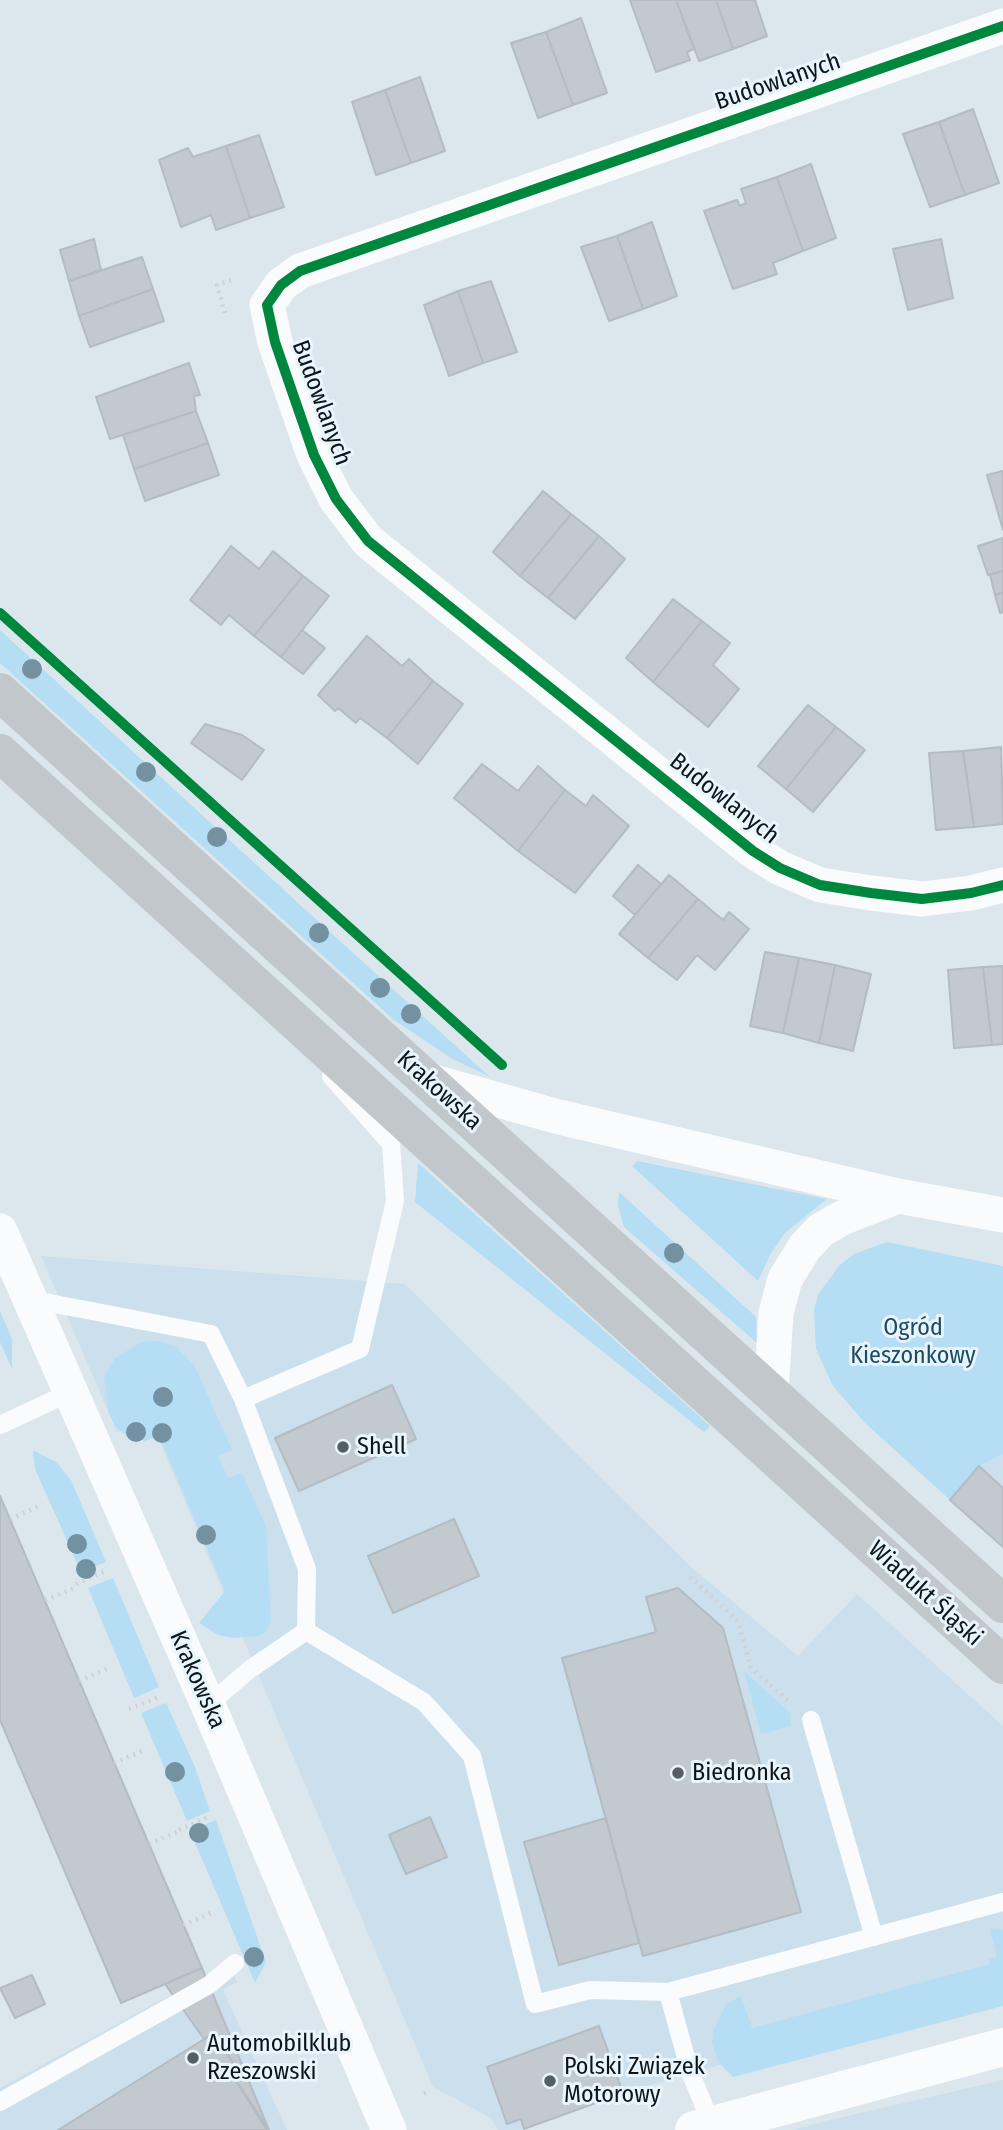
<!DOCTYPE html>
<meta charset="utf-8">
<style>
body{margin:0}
canvas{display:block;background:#dce7ed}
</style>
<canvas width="1003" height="2130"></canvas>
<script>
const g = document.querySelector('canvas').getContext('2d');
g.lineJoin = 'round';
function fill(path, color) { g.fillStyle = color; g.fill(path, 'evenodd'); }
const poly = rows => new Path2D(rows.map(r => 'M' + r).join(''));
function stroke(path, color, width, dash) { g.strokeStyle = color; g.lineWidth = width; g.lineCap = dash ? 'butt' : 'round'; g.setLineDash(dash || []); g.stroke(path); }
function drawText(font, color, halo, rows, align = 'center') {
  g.font = font + ' "Fira Sans Condensed",sans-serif'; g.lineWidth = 6; g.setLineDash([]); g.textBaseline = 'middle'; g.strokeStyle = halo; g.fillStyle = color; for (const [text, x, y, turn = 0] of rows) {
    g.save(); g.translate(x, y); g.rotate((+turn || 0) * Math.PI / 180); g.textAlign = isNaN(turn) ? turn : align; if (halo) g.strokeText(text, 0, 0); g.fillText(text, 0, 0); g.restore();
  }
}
fill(poly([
 [41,1256,405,1284,689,1565,798,1656,857,1594,1003,1726,1003,1983,623,2093,521,2130,498,2130,491,2118,433,2087,154,1428,117,1432],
 [1003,1454,1003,1547,950,1500,979,1466],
 [229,1963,237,1982,223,1990,287,2130,0,2130,0,2088],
 [1003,2080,1003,2130,793,2130,817,2123]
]), '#cbe0ec');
fill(poly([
 [0,630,308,912,490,1077,451,1058,394,1020,0,663],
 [637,1161,827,1199,785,1233,771,1253,758,1281,632,1166],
 [418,1163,710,1426,704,1432,415,1202],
 [619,1192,756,1317,757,1343,624,1227,618,1206],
 [887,1242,1003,1266,1003,1454,979,1466,950,1500,865,1423,833,1386,816,1349,814,1309,819,1293,840,1265,854,1254],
 [0,1311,12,1339,12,1369,0,1342],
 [160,1341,176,1347,194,1365,232,1450,218,1456,228,1478,242,1473,266,1527,271,1622,266,1632,259,1636,233,1638,218,1635,199,1623,225,1591,159,1435,145,1441,128,1437,115,1426,108,1410,104,1378,115,1358,142,1342],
 [33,1450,56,1462,71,1480,106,1562,81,1572,35,1469],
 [113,1578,159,1687,134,1698,88,1588],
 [744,1671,790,1713,791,1726,761,1734],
 [166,1703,195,1767,210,1811,187,1821,141,1713],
 [216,1820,266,1962,255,1983,190,1831],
 [990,1929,1003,1930,1003,2006,733,2077,719,2063,712,2043,713,2032,726,2004,741,1996,752,2028,990,1964,989,1959,997,1957]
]), '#b5ddf3');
const building = poly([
 [630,0,676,0,694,49,687,52,690,60,656,72,630,0],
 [676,0,716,0,733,49,699,61,676,0],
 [716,0,755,0,767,36,733,49,716,0],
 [581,18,607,93,573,105,546,32,581,18],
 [546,32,573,105,538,118,511,43,546,32],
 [420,77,445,151,411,163,385,90,420,77],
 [385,90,411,163,376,175,352,102,385,90],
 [973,109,999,183,965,195,939,122,973,109],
 [939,122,965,195,930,207,903,134,939,122],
 [259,135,284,207,250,218,226,146,259,135],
 [226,146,250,218,216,230,211,215,181,227,159,160,188,148,193,157,226,146],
 [811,164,836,238,803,251,777,177,811,164],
 [777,177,803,251,773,263,777,274,733,289,704,211,737,200,740,206,746,203,741,189,777,177],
 [652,222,677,296,643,309,617,236,652,222],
 [617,236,643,309,609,321,581,247,617,236],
 [94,239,101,270,69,281,60,250,94,239],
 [941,239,953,298,908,310,893,249,941,239],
 [142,257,153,289,79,316,69,281,142,257],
 [491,281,517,352,483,363,458,291,491,281],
 [153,289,164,321,90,347,79,316,153,289],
 [458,291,483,363,449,376,424,305,458,291],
 [189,363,200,395,194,396,196,411,110,439,96,397,189,363],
 [196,411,208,443,134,469,123,435,196,411],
 [208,443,219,475,145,501,134,469,208,443],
 [1003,471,1003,530,987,475,1003,471],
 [543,491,571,514,520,576,493,552,543,491],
 [571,514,599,536,548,598,520,576,571,514],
 [599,536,625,559,575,619,548,598,599,536],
 [1003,538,1003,571,988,575,978,546,1003,538],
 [231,546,259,569,273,551,303,576,254,636,229,615,221,625,190,600,231,546],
 [1003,571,1003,592,995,595,990,575,1003,571],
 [303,576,329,596,281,657,254,636,303,576],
 [1003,592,1003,612,1000,613,995,595,1003,592],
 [673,599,702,621,653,682,626,658,673,599],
 [702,621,730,643,713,665,739,689,708,727,653,682,702,621],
 [302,630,325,648,303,674,281,657,302,630],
 [367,636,402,666,409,659,433,681,387,738,360,718,356,723,338,708,335,711,318,695,367,636],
 [433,681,463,704,418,764,387,738,433,681],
 [808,705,836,727,786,789,758,766,808,705],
 [205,724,242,735,264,750,242,780,191,743,205,724],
 [836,727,865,750,813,812,786,789,836,727],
 [1001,747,1003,824,974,827,963,751,1001,747],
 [963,751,974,827,936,830,929,753,963,751],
 [482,764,518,791,538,766,565,790,518,851,454,798,482,764],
 [565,790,586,806,593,795,629,826,575,893,518,851,565,790],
 [638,865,661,884,635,915,613,896,638,865],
 [669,875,698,899,648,958,619,934,669,875],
 [698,899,723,920,729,912,749,929,715,970,697,955,677,980,648,958,698,899],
 [765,952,799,958,783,1033,750,1026,765,952],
 [799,958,835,965,819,1043,783,1033,799,958],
 [835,965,871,974,853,1051,819,1043,835,965],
 [1003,966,1003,1044,992,1045,983,967,1003,966],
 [983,967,992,1045,954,1048,948,970,983,967],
 [392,1385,416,1439,299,1491,275,1438,392,1385],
 [979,1466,1003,1488,1003,1547,950,1500,979,1466],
 [0,1496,202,1968,121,2003,0,1720,0,1496],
 [454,1519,479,1576,393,1613,368,1556,454,1519],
 [678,1588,723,1628,801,1912,643,1956,562,1658,656,1632,646,1597,678,1588],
 [430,1817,447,1857,406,1874,389,1835,430,1817],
 [606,1818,639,1943,559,1965,524,1842,606,1818],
 [202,1968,269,2130,231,2073,236,2068,214,2033,204,2039,165,1984,202,1968],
 [32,1975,45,2004,15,2018,0,1988,32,1975],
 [599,2026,623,2093,524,2129,521,2119,507,2124,487,2067,599,2026],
 [214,2033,236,2068,231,2073,267,2130,58,2130,214,2033]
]);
fill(building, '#c2cad0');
stroke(building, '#b3bcc2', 2);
stroke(poly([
 [225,313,217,285,234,279],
 [10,1519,42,1505],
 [690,1577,738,1621,751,1668,789,1701],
 [76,1584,104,1572],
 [45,1600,77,1587],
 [79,1681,111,1667],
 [129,1709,161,1696],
 [114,1763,146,1749],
 [179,1830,210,1816],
 [149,1844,179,1831],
 [183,1925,213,1912],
 [424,2094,428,2092]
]), '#ced2d4', 4.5, [2, 5]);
stroke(poly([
 [29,1299,211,1334,243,1399,307,1569,306,1631,249,1670,208,1705],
 [243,1399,360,1349,395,1201,391,1144,331,1076],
 [0,1425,71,1392],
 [306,1631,424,1702,472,1756,535,2004,590,1990,668,1992],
 [811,1720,874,1937],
 [0,2102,209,1985,235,1963],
 [712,2125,690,2072,668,1992,1003,1902]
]), '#fafbfc', 18);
stroke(poly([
 [1003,26,300,271,281,285,267,305,275,342,314,455,336,499,368,541,753,851,780,868,820,885,871,893,922,899,971,893,1003,885],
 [427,1080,559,1117,898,1196,1003,1215],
 [0,1231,208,1705,389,2130],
 [771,1394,776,1313,785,1279,805,1247,821,1230,842,1218,898,1196]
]), '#fafbfc', 35);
stroke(poly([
 [694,2130,1003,2047]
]), '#fafbfc', 38);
stroke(poly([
 [0,692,1003,1604],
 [0,753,1003,1665]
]), '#c1c7ca', 38);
stroke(poly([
 [1003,26,300,271,281,285,267,305,275,342,314,455,336,499,368,541,753,851,780,868,820,885,871,893,922,899,971,893,1003,885],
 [0,613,502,1065]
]), '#00873e', 10);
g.fillStyle = '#7391a1';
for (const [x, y] of [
 [32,669],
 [146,772],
 [217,837],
 [319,933],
 [380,988],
 [411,1014],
 [674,1253],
 [163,1397],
 [136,1432],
 [162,1433],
 [206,1535],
 [77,1544],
 [86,1569],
 [175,1772],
 [199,1833],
 [254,1957]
]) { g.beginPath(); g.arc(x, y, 10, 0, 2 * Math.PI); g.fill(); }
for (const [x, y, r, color] of [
 [343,1447,7,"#555e63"],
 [678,1773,7,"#555e63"],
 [193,2058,7,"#555e63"],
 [550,2081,7,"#555e63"]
]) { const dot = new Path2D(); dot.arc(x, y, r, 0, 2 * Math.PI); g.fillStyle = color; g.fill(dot); stroke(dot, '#e8f5fc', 2.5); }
drawText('24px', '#0d1519', '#e8f5fc', [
 ["Budowlanych",778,82,-19],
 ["Budowlanych",321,403,70],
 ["Budowlanych",724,799,38],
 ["Krakowska",439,1091,42],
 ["Wiadukt Śląski",925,1594,42],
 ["Krakowska",197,1680,66]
]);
drawText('24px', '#1d4b63', '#e8f5fc', [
 ["Ogród",913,1328],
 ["Kieszonkowy",913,1356]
]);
drawText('24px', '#0d1519', '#e8f5fc', [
 ["Shell",357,1447],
 ["Biedronka",692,1773],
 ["Automobilklub",207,2044],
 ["Rzeszowski",207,2072],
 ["Polski Związek",564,2067],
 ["Motorowy",564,2095]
], 'left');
</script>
